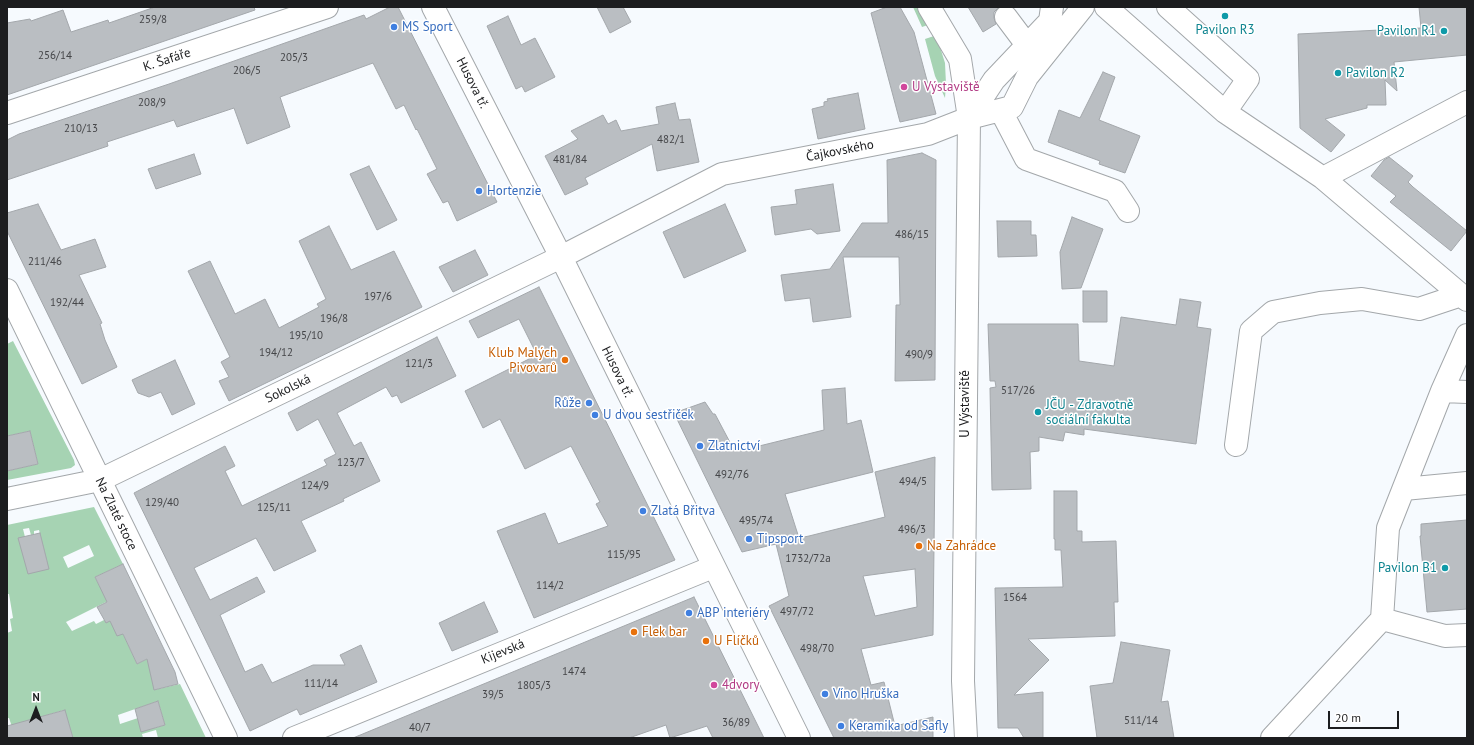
<!DOCTYPE html>
<meta charset="utf-8">
<style>
body{margin:0}
#map{position:relative;width:1474px;height:745px;overflow:hidden;background:#f6fafe;font-family:"PT Sans",sans-serif}
canvas{display:block}
.frame{position:absolute;inset:0;border:8px solid #1c1d1f;pointer-events:none}
.north{position:absolute;left:16px;top:689px;width:40px;height:40px;-webkit-text-stroke:3px #fff;paint-order:stroke;rotate:0deg;font-size:11px;font-weight:700;line-height:16px;text-align:center;color:#1c1d1f}
.north::after{content:'';display:block;margin:auto;width:14px;height:18px;background:#1c1d1f;clip-path:polygon(50% 0,100% 100%,50% 72%,0 100%)}
.scale{position:absolute;left:1328px;top:711px;width:71px;height:18px;box-sizing:border-box;border:2px solid #1c1d1f;border-top:0;padding-left:5px;font-size:12px;line-height:14px;white-space:nowrap;color:#1c1d1f;-webkit-text-stroke:3px #fff;paint-order:stroke}
</style>
<div id="map">
<canvas width="1474" height="745"></canvas>
<div class="frame"></div>
<div class="north">N</div>
<div class="scale">20 m</div>
</div>
<script>
const g = document.querySelector('canvas').getContext('2d');
g.lineJoin = 'round';
function fill(path, color) { g.fillStyle = color; g.fill(path, 'evenodd'); }
const poly = rows => new Path2D(rows.map(r => 'M' + r).join(''));
function stroke(path, color, width, dash) { g.strokeStyle = color; g.lineWidth = width; g.lineCap = dash ? 'butt' : 'round'; g.setLineDash(dash || []); g.stroke(path); }
function drawText(font, color, halo, rows, align = 'center') {
  g.font = font + ' "PT Sans",sans-serif'; g.lineWidth = 3; g.setLineDash([]); g.textBaseline = 'middle'; g.strokeStyle = halo; g.fillStyle = color; for (const [text, x, y, turn = 0] of rows) {
    g.save(); g.translate(x, y); g.rotate((+turn || 0) * Math.PI / 180); g.textAlign = isNaN(turn) ? turn : align; if (halo) g.strokeText(text, 0, 0); g.fillText(text, 0, 0); g.restore();
  }
}
fill(poly([
 [913,7,918,7,928,25,922,27],
 [934,36,940,47,945,63,946,84,945,98,935,76,925,39],
 [13,341,74,460,75,465,71,468,7,480,7,471,38,464,30,431,7,436,7,344],
 [94,507,123,564,95,577,100,587,103,586,110,600,66,622,72,631,94,621,96,624,104,620,110,621,123,634,137,664,164,651,154,690,180,684,206,738,158,738,156,730,142,734,143,738,73,738,64,710,37,718,13,730,9,718,7,718,7,633,12,631,10,619,13,618,9,594,7,594,7,525],
 [29,528,31,535,34,534,34,531,39,530,47,562,25,537,23,529],
 [89,545,94,556,68,568,63,557],
 [158,701,165,725,155,728,150,714,120,724,118,715]
]), '#a6d3b3');
const building = poly([
 [155,7,254,7,255,10,7,95,7,23,30,19,31,21,63,10,71,32,108,20,109,23,155,7],
 [390,7,398,7,497,202,457,221,448,201,443,203,427,174,437,169,417,129,416,130,404,105,396,109,373,63,280,97,290,127,247,144,234,108,177,127,174,120,107,142,108,146,7,180,7,140,19,134,169,84,364,15,366,19,390,7],
 [597,7,623,7,631,22,610,33,597,7],
 [887,7,900,7,914,32,936,114,900,122,871,13,887,7],
 [968,7,999,7,994,12,994,18,996,24,983,32,968,7],
 [1419,7,1467,7,1467,55,1394,62,1397,91,1385,80,1386,105,1367,105,1367,108,1325,119,1345,135,1331,152,1300,128,1298,34,1421,28,1419,7],
 [508,16,521,45,535,38,555,77,525,92,522,86,516,89,487,26,508,16],
 [1103,72,1115,77,1099,120,1140,136,1125,173,1099,164,1100,161,1048,142,1059,110,1080,118,1103,72],
 [858,93,865,129,818,139,812,109,824,106,824,102,828,101,827,99,858,93],
 [675,103,679,120,690,119,699,162,657,171,652,144,585,178,588,184,565,195,545,156,578,139,571,131,603,115,608,124,616,120,621,131,659,124,656,107,675,103],
 [922,153,936,160,935,380,895,381,896,305,900,305,899,257,843,257,851,317,813,322,810,298,785,301,781,275,830,269,862,223,888,223,887,160,922,153],
 [194,154,201,174,156,189,148,169,194,154],
 [1389,157,1413,176,1408,182,1413,187,1467,231,1451,251,1390,202,1396,196,1371,176,1384,160,1389,157],
 [369,166,397,220,377,230,350,174,369,166],
 [833,184,840,231,817,234,811,229,775,235,771,207,797,204,795,190,833,184],
 [38,204,61,250,95,239,106,267,79,275,102,323,100,324,105,340,117,367,82,384,7,231,7,213,38,204],
 [725,204,746,251,684,278,663,232,725,204],
 [1072,217,1103,229,1081,288,1062,289,1060,252,1072,217],
 [997,221,1031,221,1031,235,1036,235,1037,256,998,257,997,221],
 [329,226,351,270,394,251,422,307,229,401,219,381,229,377,221,362,230,357,188,271,210,261,235,314,265,299,279,328,319,307,317,304,326,299,299,241,329,226],
 [475,250,488,275,453,292,439,267,475,250],
 [539,287,675,560,534,618,497,531,545,513,558,544,608,526,596,504,600,502,571,446,525,469,500,419,483,428,465,391,537,355,519,319,478,338,469,321,539,287],
 [1083,291,1107,291,1107,322,1083,322,1083,291],
 [1180,299,1201,302,1197,327,1211,329,1196,444,1084,429,1084,435,1065,432,1063,441,1039,437,1039,451,1030,452,1031,489,992,490,990,388,996,387,995,381,990,381,988,324,1078,324,1079,361,1114,366,1121,317,1176,325,1180,299],
 [437,337,456,376,401,403,397,395,392,397,386,387,337,413,354,446,361,442,380,481,343,499,344,501,301,521,316,551,274,571,256,538,194,568,210,600,257,577,265,592,220,615,245,672,262,664,272,683,313,665,345,665,340,655,361,645,377,682,300,715,297,709,250,731,134,493,225,446,235,466,225,471,242,506,327,465,324,460,336,454,318,419,297,431,288,413,437,337],
 [175,360,195,404,172,415,161,392,149,397,138,393,132,380,175,360],
 [845,388,847,424,861,420,873,472,785,494,799,538,809,536,885,517,875,472,935,457,933,635,861,649,871,685,884,682,895,726,933,717,933,738,834,738,769,606,789,596,776,544,742,552,674,413,705,402,713,414,715,414,733,448,741,446,743,450,824,430,822,390,845,388],
 [915,569,917,607,875,616,863,576,915,569],
 [30,431,38,464,7,471,7,436,30,431],
 [1054,491,1077,491,1077,531,1082,531,1082,542,1116,541,1118,602,1114,602,1115,636,1028,639,1049,660,1014,695,1043,692,1043,738,1024,738,1018,728,998,728,995,588,1063,587,1061,550,1055,550,1055,539,1054,539,1054,491],
 [1467,520,1467,609,1427,612,1420,536,1421,536,1421,524,1467,520],
 [40,533,49,569,28,574,18,538,40,533],
 [123,564,175,672,178,684,154,690,147,659,137,664,123,634,117,636,110,621,106,623,97,607,107,602,95,577,123,564],
 [694,597,764,738,713,738,707,726,670,738,666,725,629,738,353,738,694,597],
 [484,602,498,632,452,651,439,623,484,602],
 [1121,642,1170,650,1161,702,1168,701,1174,738,1097,738,1090,686,1113,683,1121,642],
 [158,701,165,725,141,732,135,709,158,701],
 [65,710,73,738,7,738,7,726,65,710]
]);
fill(building, '#babec2');
stroke(building, '#a3a7ab', 1);
const minor = poly([
 [433,7,561,257,799,738],
 [929,7,960,59,969,118,963,681,966,738],
 [1106,7,1225,112,1323,178,1467,300],
 [1168,7,1248,79,1225,112],
 [1006,17,1027,45],
 [1001,111,1026,159,1115,191,1128,211],
 [7,113,327,7],
 [969,118,994,80,1050,21,1052,7],
 [1323,178,1467,102],
 [7,290,226,738],
 [1442,391,1467,335],
 [1467,392,1442,391,1388,528,1382,619,1445,636,1467,635],
 [1236,445,1251,331,1273,312,1320,303,1362,299,1419,309,1461,295],
 [1404,489,1467,483],
 [7,499,100,480,561,257,722,174,928,134,969,118,1012,107,1027,77,1083,7],
 [294,738,713,567],
 [1272,738,1382,619]
]);
stroke(minor, '#a3a7aa', 24);
stroke(minor, '#fff', 22);
for (const [x, y, r, color] of [
 [1225,16,4,"#0f9aa8"],
 [394,27,4,"#3f7fe0"],
 [1444,31,4,"#0f9aa8"],
 [1338,73,4,"#0f9aa8"],
 [904,87,4,"#d1479c"],
 [479,191,4,"#3f7fe0"],
 [565,360,4,"#e8710a"],
 [589,403,4,"#3f7fe0"],
 [1038,412,4,"#0f9aa8"],
 [595,415,4,"#3f7fe0"],
 [700,446,4,"#3f7fe0"],
 [643,511,4,"#3f7fe0"],
 [749,539,4,"#3f7fe0"],
 [919,546,4,"#e8710a"],
 [1445,568,4,"#0f9aa8"],
 [689,613,4,"#3f7fe0"],
 [634,632,4,"#e8710a"],
 [706,641,4,"#e8710a"],
 [714,685,4,"#d1479c"],
 [825,694,4,"#3f7fe0"],
 [841,726,4,"#3f7fe0"]
]) { const dot = new Path2D(); dot.arc(x, y, r, 0, 2 * Math.PI); g.fillStyle = color; g.fill(dot); stroke(dot, '#fff', 1.5); }
drawText('11px', '#444548', null, [
 ["259/8",153,20],
 ["256/14",55,56],
 ["205/3",294,58],
 ["206/5",247,71],
 ["208/9",152,103],
 ["210/13",81,129],
 ["482/1",671,140],
 ["481/84",570,160],
 ["486/15",912,235],
 ["211/46",45,262],
 ["197/6",378,297],
 ["192/44",67,303],
 ["196/8",334,319],
 ["195/10",306,336],
 ["194/12",276,353],
 ["490/9",919,355],
 ["121/3",419,364],
 ["517/26",1018,391],
 ["123/7",351,463],
 ["492/76",732,475],
 ["494/5",913,482],
 ["124/9",315,486],
 ["129/40",162,503],
 ["125/11",274,508],
 ["495/74",756,521],
 ["496/3",912,530],
 ["115/95",624,555],
 ["1732/72a",808,559],
 ["114/2",550,586],
 ["1564",1015,598],
 ["497/72",797,612],
 ["498/70",817,649],
 ["1474",574,672],
 ["111/14",321,684],
 ["1805/3",534,686],
 ["39/5",493,695],
 ["511/14",1141,721],
 ["36/89",736,723],
 ["40/7",420,728]
]);
drawText('13px', '#366cbe', '#fff', [
 ["MS Sport",402,27],
 ["Hortenzie",487,191],
 ["Růže",581,403,"right"],
 ["U dvou sestřiček",603,415],
 ["Zlatnictví",708,446],
 ["Zlatá Břitva",651,511],
 ["Tipsport",757,539],
 ["ABP interiéry",697,613],
 ["Víno Hruška",833,694],
 ["Keramika od Safly",849,726]
], 'left');
drawText('13px', '#0d838f', '#fff', [
 ["Pavilon R3",1225,30,"center"],
 ["Pavilon R1",1436,31],
 ["Pavilon R2",1346,73,"left"],
 ["JČU - Zdravotně",1046,405,"left"],
 ["sociální fakulta",1046,420,"left"],
 ["Pavilon B1",1437,568]
], 'right');
drawText('13px', '#1c1d1f', '#fff', [
 ["K. Šafáře",167,60,-18],
 ["Husova tř.",472,83,63],
 ["Čajkovského",840,151,-11],
 ["Husova tř.",617,372,64],
 ["Sokolská",288,389,-26],
 ["U Výstaviště",965,404,-90],
 ["Na Zlaté stoce",116,514,64],
 ["Kijevská",503,652,-22]
]);
drawText('13px', '#b23c85', '#fff', [
 ["U Výstaviště",912,87],
 ["4dvory",722,685]
], 'left');
drawText('13px', '#c56008', '#fff', [
 ["Klub Malých",557,353,"right"],
 ["Pivovarů",557,368,"right"],
 ["Na Zahrádce",927,546],
 ["Flek bar",642,632],
 ["U Flíčků",714,641]
], 'left');
</script>
